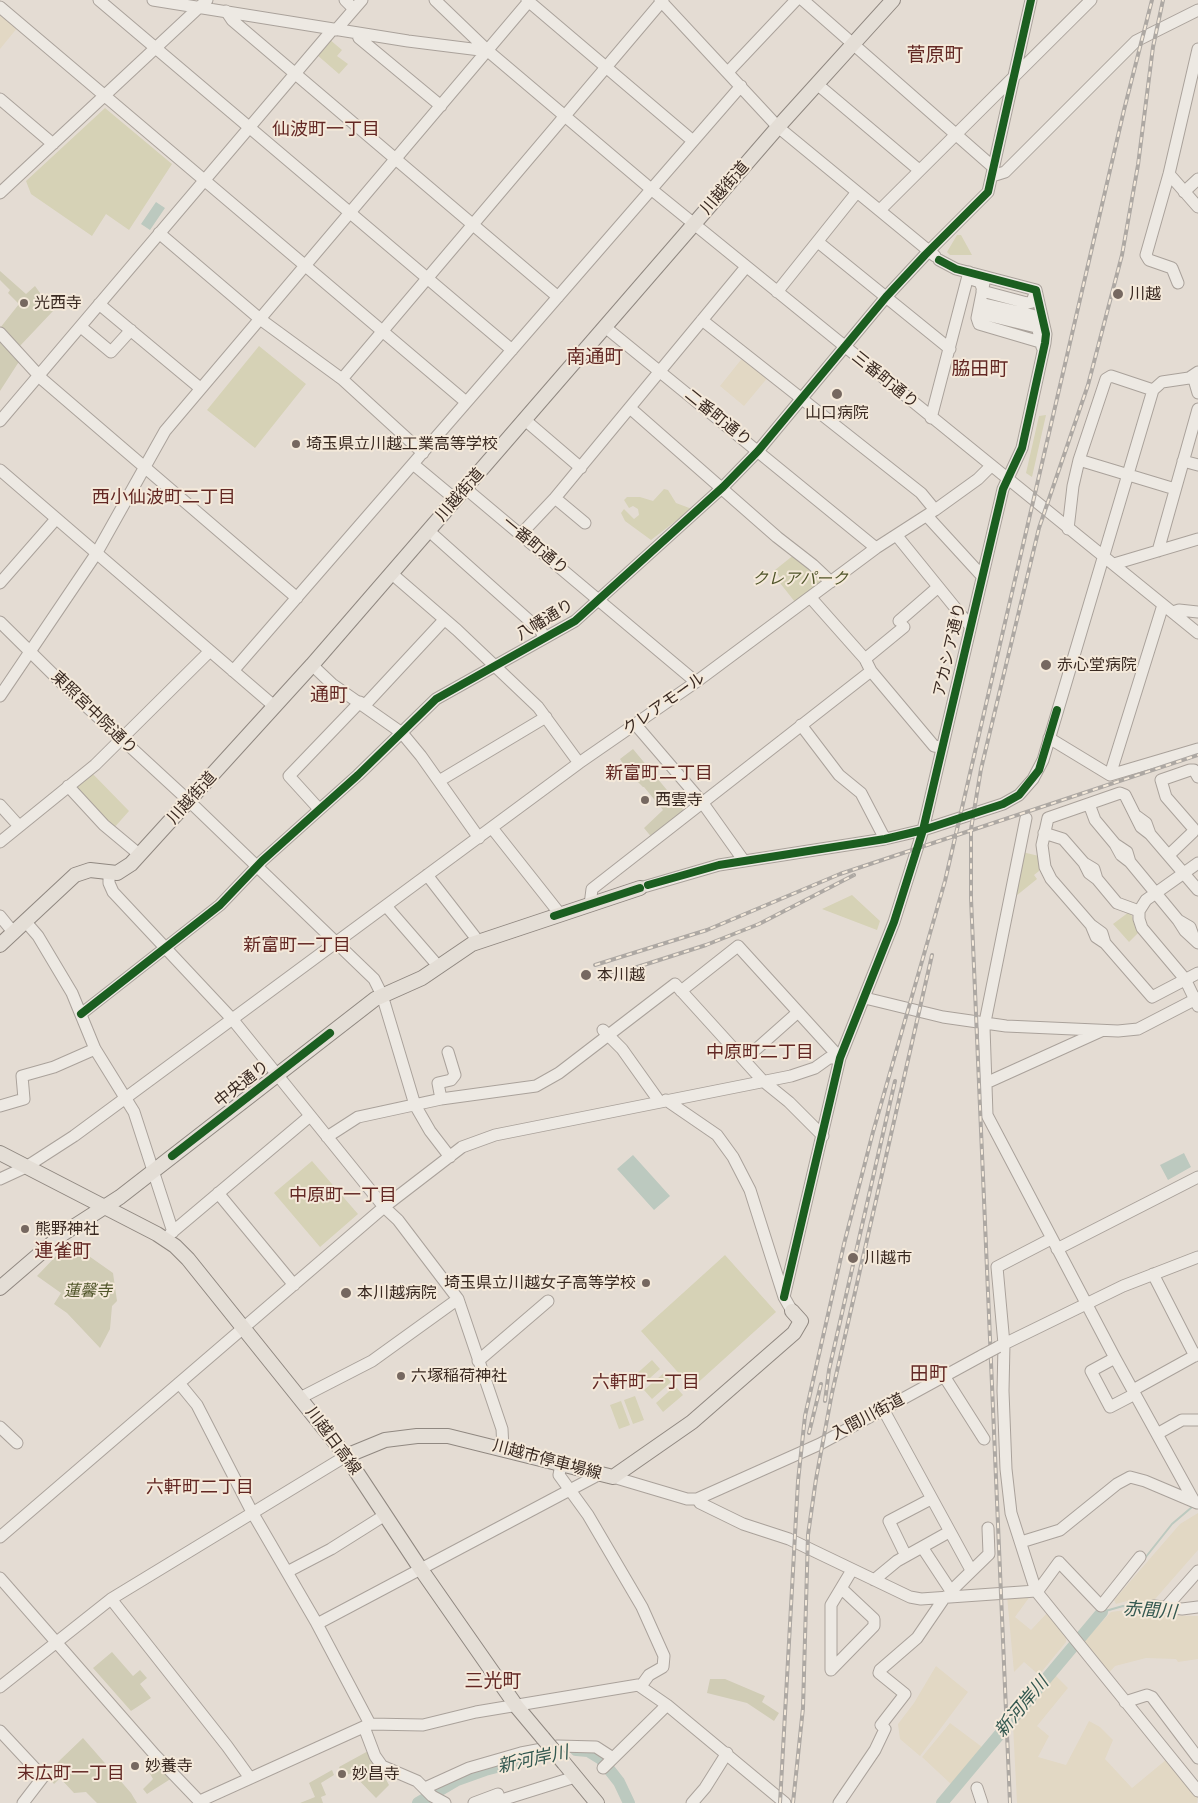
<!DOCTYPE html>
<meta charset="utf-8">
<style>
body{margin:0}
canvas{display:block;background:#e4dcd3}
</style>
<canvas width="1198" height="1803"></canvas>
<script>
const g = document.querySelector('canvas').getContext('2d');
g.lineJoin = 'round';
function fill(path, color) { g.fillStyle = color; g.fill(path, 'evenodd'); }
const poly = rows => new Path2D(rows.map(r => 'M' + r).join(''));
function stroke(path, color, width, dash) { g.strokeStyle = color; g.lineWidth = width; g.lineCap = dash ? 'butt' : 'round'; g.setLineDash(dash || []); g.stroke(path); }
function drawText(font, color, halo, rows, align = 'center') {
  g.font = font + ' "IBM Plex Serif","Noto Sans JP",serif'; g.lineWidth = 4; g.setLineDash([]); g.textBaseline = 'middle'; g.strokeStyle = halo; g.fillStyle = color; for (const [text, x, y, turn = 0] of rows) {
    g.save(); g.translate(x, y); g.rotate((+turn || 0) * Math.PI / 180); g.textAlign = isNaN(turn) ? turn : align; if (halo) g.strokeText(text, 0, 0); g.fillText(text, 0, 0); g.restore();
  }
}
fill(poly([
 [2,13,18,27,0,49,0,16],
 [744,356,769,376,744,406,720,386],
 [1198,1513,1198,1550,1149,1606,1127,1601,1116,1604,1114,1600,1180,1524],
 [1031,1595,1015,1617,1031,1630,1047,1613,1066,1637,1066,1642,1039,1675,1024,1662,1014,1672,1007,1596],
 [1125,1610,1156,1615,1198,1616,1198,1659,1178,1662,1176,1659,1146,1658,1115,1666,1107,1675,1081,1644,1111,1612],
 [936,1666,968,1692,920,1756,900,1739,898,1724,914,1703],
 [1054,1674,1068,1688,1037,1726,1049,1736,1038,1757,1066,1765,1089,1721,1100,1727,1113,1740,1105,1759,1132,1788,1167,1759,1198,1795,1197,1803,1017,1803,1013,1725],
 [950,1723,982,1747,952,1785,922,1757]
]), '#e2d8c4');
fill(poly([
 [329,39,342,50,337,56,348,64,339,74,316,54],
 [105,108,172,164,129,230,106,214,92,236,31,194,26,181],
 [957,235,961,235,972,255,950,255,947,252],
 [259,346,306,384,255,448,207,410],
 [1046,415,1032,477,1026,473,1039,416],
 [664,489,668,490,676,503,692,509,684,518,677,520,651,540,625,521,621,513,624,509,634,519,639,515,638,509,633,506,629,508,624,500,627,497,640,497,653,501],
 [795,554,826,581,795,602,780,583,782,581,775,570],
 [90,771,129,811,113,829,74,788],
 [1022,852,1039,856,1039,871,1034,875,1037,879,1016,896,1018,889,1014,888],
 [852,895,880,921,877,930,822,909],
 [1129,912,1132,916,1138,933,1129,942,1113,924],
 [312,1161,358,1214,320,1247,274,1193],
 [725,1255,776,1312,692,1388,641,1331],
 [652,1360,660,1369,641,1386,633,1377],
 [664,1373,671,1382,652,1399,644,1390],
 [675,1386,683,1395,663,1412,656,1403],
 [635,1396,644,1420,633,1424,624,1400],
 [621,1401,630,1425,619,1429,610,1405]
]), '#d6d2b6');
fill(poly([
 [0,271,26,294,35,286,53,311,19,347,0,328,19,304,8,293,10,290,0,280],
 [0,339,20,360,0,391],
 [633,749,686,813,653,839,644,828,663,810,644,787,643,787,637,781,634,782,620,759],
 [73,1250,86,1254,113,1273,117,1301,112,1306,110,1329,100,1348,67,1313,54,1304,61,1293,37,1276,56,1256,59,1258],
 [112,1652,133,1676,140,1670,147,1678,140,1684,151,1698,131,1711,93,1668],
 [710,1679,725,1679,765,1696,762,1702,779,1713,774,1721,747,1703,707,1693],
 [83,1738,131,1793,137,1803,97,1803,86,1792,74,1793,60,1778,54,1784,48,1776,59,1761],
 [370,1750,389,1785,376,1798,352,1773,343,1776,339,1767],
 [158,1764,172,1778,147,1794,143,1789,153,1779,149,1772],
 [332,1770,334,1775,321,1783,326,1795,321,1797,323,1803,300,1803,315,1797,309,1783]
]), '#d0ccb5');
fill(poly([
 [156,202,165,208,150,230,141,224],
 [1184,1153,1191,1167,1168,1180,1160,1165],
 [633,1155,670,1196,654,1210,617,1169]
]), '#bcc9bf');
stroke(poly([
 [1145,1558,1172,1524,1192,1507],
 [1102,1612,1123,1606,1151,1610]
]), '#bcc9bf', 2);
stroke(poly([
 [576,1750,588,1751,601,1759,619,1782,629,1803],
 [418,1803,457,1780,485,1770,551,1753],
 [942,1803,1102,1612]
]), '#bcc9bf', 12);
const minor = poly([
 [99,0,512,350],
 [153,0,408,41,488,51],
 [345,0,354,9],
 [435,0,488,51,651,189,1198,633],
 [527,0,693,141],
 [660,0,778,127,935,256],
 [803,0,993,167],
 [0,7,466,402],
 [226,11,232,20,558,297],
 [336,30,362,0],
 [357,33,359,38,441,106],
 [728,72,796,0],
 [817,84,919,170],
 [0,99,53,144],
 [1169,174,1198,207],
 [992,176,1005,172,1136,41,1198,10],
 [1184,192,1198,179],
 [0,193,207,0],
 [880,210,1091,0],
 [159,233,260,319,342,379,423,453],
 [818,242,950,349],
 [968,278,980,282,983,290],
 [984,283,977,318,979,324,1040,342],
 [1178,283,1172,268,1149,260,1146,255,1169,174,1198,49],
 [982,291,1027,303,1032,302,1036,290],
 [777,292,857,192],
 [980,303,1032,315,1035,317,1042,347],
 [99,304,200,388],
 [978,313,1036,327],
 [702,320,921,493,935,510],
 [81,327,111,352,131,330],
 [605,327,876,548],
 [0,333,43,380,297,598],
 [1193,376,1198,393],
 [342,379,663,0],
 [630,408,777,537,813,565,831,582],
 [931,418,969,272],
 [525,420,581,468],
 [0,421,333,29],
 [1079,460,1175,489],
 [1183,461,1198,465],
 [413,464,455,499],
 [0,470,274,706],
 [465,488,696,682],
 [555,498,585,523],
 [927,516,982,576],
 [1068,529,1073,486,1079,460,1106,379,1111,376,1153,390],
 [429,531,541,631,544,638],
 [521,534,555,498,746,267],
 [897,536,970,626],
 [1158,551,1198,409],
 [1114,564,1198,539],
 [391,573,457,630,538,707,579,763],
 [0,583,56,519],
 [810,597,865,659,871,671,934,746,941,747],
 [1173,612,1179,610,1198,612],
 [899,621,937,588],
 [0,622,74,695,189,801,374,979,382,995,415,1105,430,1131,450,1157],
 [865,659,904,627],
 [312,665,332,684,402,733,421,756,479,838],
 [233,671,741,86],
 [0,696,96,554,165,431,530,0],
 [365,705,444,620],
 [635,724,702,802,744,861],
 [801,725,839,775,861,793,885,839],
 [1049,738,1110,775,1198,749],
 [1110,775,1163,605],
 [439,781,546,717],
 [68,786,104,825,140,855],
 [1089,804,1095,820,1115,844],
 [0,805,19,826],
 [319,809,289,776,360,702],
 [1026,818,984,1027,987,1115,1115,1358,1194,1501],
 [492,828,560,914],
 [1044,833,1063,839,1084,863,1089,873,1097,879,1094,869,1084,863],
 [1150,834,1146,823,1135,815,1141,827,1150,834,1198,890],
 [0,842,95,765,210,651],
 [1169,855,1193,832,1193,828,1166,797,1161,780,1190,770,1194,770,1198,777],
 [1130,862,1127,852,1115,844,1121,855,1130,862,1178,920],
 [1198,863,1146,900,1139,911,1139,919,1142,928,1185,979,1198,1006],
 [109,873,109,883,113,892,233,1020,384,1207,398,1220,458,1299,502,1429,503,1448],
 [427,875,479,942],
 [1097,879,1117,903,1139,911],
 [640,888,719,865,885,839,923,830,1003,804,1019,795,1033,779,1043,760,1153,390,1162,382,1189,378,1198,372],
 [590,905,592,889,871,671],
 [386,906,439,967],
 [0,916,13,932],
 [25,921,38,936,72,993,95,1049,134,1112,173,1232],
 [1091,925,1051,879,1045,867,1042,845,1048,818,1120,793,1125,795,1135,815],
 [1194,938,1190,927,1178,920,1185,931,1198,943],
 [1105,943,1102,933,1091,925,1096,937,1105,943,1152,997,1198,973],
 [681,991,738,946,840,1058],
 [865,998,943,1017,1006,1026,1118,1031,1138,1029,1198,998],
 [81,1014,220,905,262,861,358,775,436,699,575,621,723,487,758,451,886,297,925,255,988,192,1031,0],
 [603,1030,622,1049,659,1101],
 [744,1060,797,1013],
 [986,1083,1101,1031],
 [441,1099,438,1083,451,1080,455,1075,448,1052],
 [666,1100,717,1135,733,1157,750,1190,784,1297,792,1311],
 [0,1106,24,1099,22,1076,54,1067,95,1049],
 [327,1137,358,1117,441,1099,536,1086,559,1073,675,984,763,1081,789,1102,823,1136],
 [0,1179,26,1167,74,1136,579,763,696,682,876,548,935,510,978,479,991,466],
 [218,1193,294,1285],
 [170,1234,310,1116],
 [1051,1239,997,1267,1004,1344,1003,1391,1006,1469,1011,1513,1036,1591,1198,1791],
 [1057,1249,1198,1177],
 [1153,1274,1195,1356],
 [784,1297,840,1058,894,922,923,830,1003,489,1022,448,1045,343,1046,334,1036,290,956,269,939,260],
 [998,1347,1123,1286,1198,1257],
 [1115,1358,1091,1371,1110,1407,1135,1394],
 [478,1361,548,1301],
 [944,1376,984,1439],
 [179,1383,197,1405,252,1512,316,1622,370,1724],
 [1133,1390,1198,1354],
 [300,1398,372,1361,458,1299],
 [883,1409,971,1570],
 [0,1427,17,1443],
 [1157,1434,1182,1420,1198,1420],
 [561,1464,559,1475,588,1515,642,1607,664,1656,663,1667,649,1675,641,1686],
 [613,1477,687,1499,697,1499,820,1444,983,1355],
 [697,1499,700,1503,743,1524,789,1539,910,1597,921,1599,1036,1591],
 [0,1537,384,1207,462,1147,495,1135,791,1076,815,1068,829,1058,840,1058],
 [1021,1542,1060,1530,1117,1484,1130,1477,1145,1481,1197,1503],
 [922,1547,951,1591],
 [906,1556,889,1521,931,1499],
 [287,1572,331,1549,385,1515],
 [0,1578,155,1755,201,1803],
 [874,1580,897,1561,949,1532],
 [1037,1592,1059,1562,1101,1606,1140,1557],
 [952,1597,951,1591,989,1554,988,1528],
 [111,1599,227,1746,250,1778],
 [1154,1606,1182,1609,1198,1607],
 [1167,1606,1198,1571],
 [317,1624,600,1474],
 [831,1670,874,1626,874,1619,842,1589],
 [831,1670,831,1605,852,1570],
 [0,1687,111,1599,346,1456],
 [1125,1702,1147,1695,1152,1697,1198,1758],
 [364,1727,375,1756,382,1766,417,1781,432,1796,445,1803],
 [0,1731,43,1777,23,1803],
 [603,1768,667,1705],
 [425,1788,469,1768,521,1753,558,1746,596,1747,613,1758],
 [977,1788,982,1803],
 [200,1801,370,1724,423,1725,476,1712,638,1685,667,1705,785,1803],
 [474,1803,498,1794],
 [492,1803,575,1777],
 [692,1803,705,1788,727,1753],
 [839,1803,875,1750,885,1729,881,1725,905,1694,879,1673,880,1670,917,1638,945,1597]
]);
const major = poly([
 [0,945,75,875,90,870,117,873,131,864,312,665,778,127,893,0],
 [0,1153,157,1234,175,1246,188,1259,346,1456,420,1568,517,1707,543,1738],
 [0,1288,64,1233,120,1197,375,999,422,978,472,944,640,888],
 [346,1456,385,1440,417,1436,448,1436,613,1477,692,1422,794,1333,801,1321,792,1311],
 [564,1763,597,1803]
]);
stroke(minor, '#aaa29b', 13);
stroke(major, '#908881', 16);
stroke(minor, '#ede9e3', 11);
stroke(major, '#e4ded6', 14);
const rail = poly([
 [595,965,707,930,840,874,1198,755],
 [600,979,706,945,759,924,854,875],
 [825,1401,829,1370,895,1081],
 [809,1433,821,1384],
 [780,1803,798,1481,805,1416,844,1244,873,1132,945,881,1124,110,1152,0],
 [793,1803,803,1708,808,1535,816,1479,832,1393,932,955],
 [1010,1803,971,898,971,829,981,769,1039,528,1088,385,1122,255,1138,165,1153,47,1163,0]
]);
stroke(rail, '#ada8a3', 4);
stroke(rail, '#f4e9da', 2, [5.5]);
const minorBridge = poly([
 [983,1355,998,1347]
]);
const majorBridge = poly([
 [543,1738,564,1763]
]);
stroke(minorBridge, '#aaa29b', 13, []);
stroke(majorBridge, '#908881', 16, []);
stroke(minorBridge, '#ede9e3', 11);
stroke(majorBridge, '#e4ded6', 14);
stroke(poly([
 [648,885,719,865,885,839,923,830,1003,804,1019,795,1039,770,1057,710],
 [554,916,640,888],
 [81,1014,220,905,262,861,358,775,436,699,575,621,723,487,758,451,886,297,925,255,988,192,1031,0],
 [172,1156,330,1033],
 [784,1297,840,1058,894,922,923,830,1003,489,1022,448,1045,343,1046,334,1036,290,956,269,939,260]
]), '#1b5e20', 8);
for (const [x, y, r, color] of [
 [1118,294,6,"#766860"],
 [24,303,5,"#766860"],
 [837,394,6,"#766860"],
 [296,444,5,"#766860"],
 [1046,665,6,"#766860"],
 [645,800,5,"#766860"],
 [586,975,6,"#766860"],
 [25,1229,5,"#766860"],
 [853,1258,6,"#766860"],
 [646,1283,5,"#766860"],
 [346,1293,6,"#766860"],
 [401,1376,5,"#766860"],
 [135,1766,5,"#766860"],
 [342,1774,5,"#766860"]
]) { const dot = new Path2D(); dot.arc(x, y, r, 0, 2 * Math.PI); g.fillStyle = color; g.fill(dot); stroke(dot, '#f4e9da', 2); }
drawText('16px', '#3a2a22', '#f4e9da', [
 ["川越街道",725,188,-49],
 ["三番町通り",885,380,39],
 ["二番町通り",718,418,39],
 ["川越街道",460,495,-49],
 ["一番町通り",535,546,40],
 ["八幡通り",545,620,-31],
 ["アカシア通り",950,650,-77],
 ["クレアモール",664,704,-35],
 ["東照宮中院通り",94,713,44],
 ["川越街道",192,798,-48],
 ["中央通り",242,1084,-38],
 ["入間川街道",868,1417,-28],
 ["川越日高線",333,1441,53],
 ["川越市停車場線",547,1460,15]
]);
drawText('16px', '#3a2a22', '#f4e9da', [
 ["川越",1129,294],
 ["光西寺",34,303],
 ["山口病院",837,413,"center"],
 ["埼玉県立川越工業高等学校",306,444],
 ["赤心堂病院",1057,665],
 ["西雲寺",655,800],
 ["本川越",597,975],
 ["熊野神社",35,1229],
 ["川越市",864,1258],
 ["埼玉県立川越女子高等学校",636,1283,"right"],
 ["本川越病院",357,1293],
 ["六塚稲荷神社",411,1376],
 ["妙養寺",145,1766],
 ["妙昌寺",352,1774]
], 'left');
drawText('italic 16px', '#50552a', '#f4e9da', [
 ["クレアパーク",800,579],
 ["蓮馨寺",88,1291]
]);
drawText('18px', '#632824', '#f4e9da', [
 ["仙波町一丁目",326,130],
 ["西小仙波町二丁目",164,498],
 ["新富町二丁目",659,774],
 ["新富町一丁目",297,946],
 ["中原町二丁目",760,1053],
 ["中原町一丁目",343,1196],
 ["六軒町一丁目",646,1383],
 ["六軒町二丁目",200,1488],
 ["末広町一丁目",71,1774]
]);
drawText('italic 18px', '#335850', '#f4e9da', [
 ["赤間川",1150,1611,4],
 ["新河岸川",1022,1707,-50],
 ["新河岸川",533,1760,-12]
]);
drawText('19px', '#632824', '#f4e9da', [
 ["菅原町",935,56],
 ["南通町",595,358],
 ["脇田町",980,370],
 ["通町",329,696],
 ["連雀町",63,1252],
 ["田町",929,1375],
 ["三光町",493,1682]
]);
</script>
